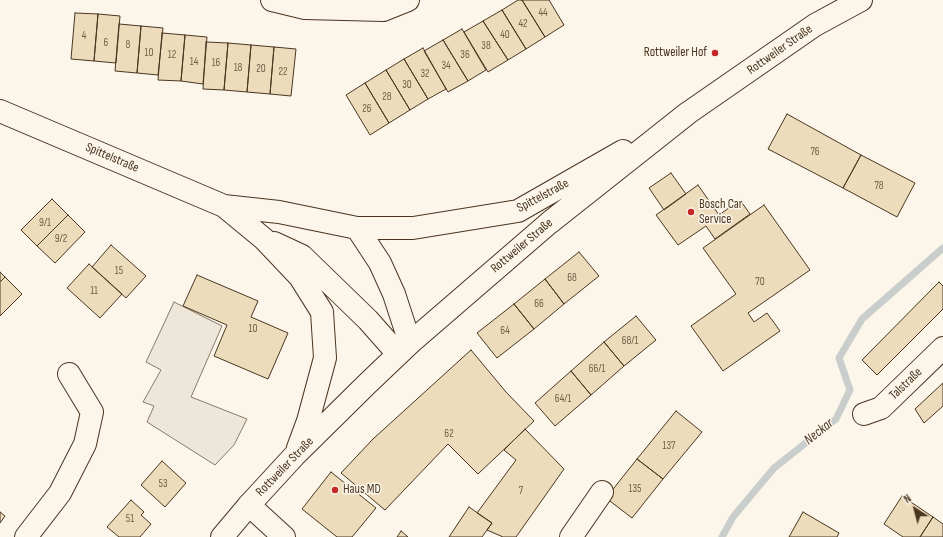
<!DOCTYPE html>
<meta charset="utf-8">
<style>
body{margin:0}
#map{position:relative;width:943px;height:537px;overflow:hidden;background:#fbf6e9;font-family:"Sofia Sans Condensed",sans-serif}
canvas{display:block}
.north{position:absolute;left:895px;top:489px;width:40px;height:40px;-webkit-text-stroke:3px #fbf6e9;paint-order:stroke;rotate:324deg;font-size:11px;font-weight:700;line-height:16px;text-align:center;color:#4a3520}
.north::after{content:'';display:block;margin:auto;width:14px;height:18px;background:#4a3520;clip-path:polygon(50% 0,100% 100%,50% 72%,0 100%)}
</style>
<div id="map">
<canvas width="943" height="537"></canvas>
<div class="north">N</div>
</div>
<script>
const g = document.querySelector('canvas').getContext('2d');
g.lineJoin = 'round';
function fill(path, color) { g.fillStyle = color; g.fill(path, 'evenodd'); }
const poly = rows => new Path2D(rows.map(r => 'M' + r).join(''));
function stroke(path, color, width, dash) { g.strokeStyle = color; g.lineWidth = width; g.lineCap = dash ? 'butt' : 'round'; g.setLineDash(dash || []); g.stroke(path); }
function drawText(font, color, halo, rows, align = 'center') {
  g.font = font + ' "Sofia Sans Condensed",sans-serif'; g.lineWidth = 3; g.setLineDash([]); g.textBaseline = 'middle'; g.strokeStyle = halo; g.fillStyle = color; for (const [text, x, y, turn = 0] of rows) {
    g.save(); g.translate(x, y); g.rotate((+turn || 0) * Math.PI / 180); g.textAlign = isNaN(turn) ? turn : align; if (halo) g.strokeText(text, 0, 0); g.fillText(text, 0, 0); g.restore();
  }
}
const parking = poly([
 [174,302,222,326,191,397,247,419,234,445,215,465,147,422,154,406,143,402,161,370,146,362,174,302]
]);
fill(parking, '#ede7d9');
stroke(parking, '#887966', 1);
stroke(poly([
 [722,537,733,517,774,468,836,419,850,390,839,358,862,319,943,248]
]), '#c9cecd', 7);
const building = poly([
 [518,0,522,0,545,37,526,49,502,10,518,0],
 [522,0,549,0,564,25,545,37,522,0],
 [502,10,526,49,508,60,483,21,502,10],
 [75,13,98,14,94,61,71,59,75,13],
 [98,14,120,16,116,63,94,61,98,14],
 [483,21,508,60,488,72,464,32,483,21],
 [119,24,141,26,137,73,115,71,119,24],
 [141,26,163,28,158,75,137,73,141,26],
 [462,29,486,70,468,81,443,40,462,29],
 [162,33,185,35,181,81,158,80,162,33],
 [185,35,207,37,203,84,181,81,185,35],
 [443,40,468,81,448,92,424,51,443,40],
 [206,42,228,43,224,90,203,89,206,42],
 [228,43,251,45,247,92,224,90,228,43],
 [251,45,274,47,270,94,247,92,251,45],
 [274,47,296,49,291,96,270,94,274,47],
 [423,48,446,89,428,99,404,59,423,48],
 [404,59,428,99,410,110,386,70,404,59],
 [386,70,410,110,389,123,365,83,386,70],
 [365,83,389,123,370,135,346,95,365,83],
 [787,114,861,155,843,188,768,149,787,114],
 [861,155,915,183,897,217,843,188,861,155],
 [671,173,686,194,664,210,649,188,671,173],
 [698,185,719,215,740,200,750,214,715,239,706,226,678,245,656,215,698,185],
 [52,199,68,215,37,246,21,230,52,199],
 [764,205,810,270,748,313,754,322,767,313,780,331,723,371,691,326,736,294,703,248,764,205],
 [68,215,85,232,55,263,37,246,68,215],
 [111,245,146,276,126,298,92,267,111,245],
 [579,252,599,276,564,304,545,279,579,252],
 [89,264,122,294,100,318,67,288,89,264],
 [0,272,5,277,0,282,0,272],
 [197,275,258,301,251,317,288,333,268,379,214,356,227,325,183,306,197,275],
 [5,277,22,294,0,316,0,282,5,277],
 [545,279,564,304,534,329,514,304,545,279],
 [939,282,943,286,943,309,877,375,862,360,939,282],
 [514,304,534,329,497,358,477,333,514,304],
 [636,316,656,340,624,366,604,342,636,316],
 [604,342,624,366,591,395,571,371,604,342],
 [471,350,506,392,534,421,478,474,448,444,385,510,341,473,373,439,471,350],
 [571,371,591,395,555,426,535,403,571,371],
 [943,383,943,406,924,423,915,409,943,383],
 [676,411,702,432,663,479,637,459,676,411],
 [525,429,564,469,516,537,503,537,487,530,492,523,477,513,516,460,504,450,525,429],
 [637,459,663,479,632,518,606,498,637,459],
 [162,461,186,483,165,507,141,485,162,461],
 [331,472,376,508,352,537,337,537,302,509,331,472],
 [902,496,933,517,920,537,903,537,884,524,902,496],
 [131,500,144,512,141,515,151,524,140,537,119,537,107,527,131,500],
 [469,507,492,523,482,537,449,537,469,507],
 [0,512,5,516,0,523,0,512],
 [803,512,839,533,837,537,789,537,803,512],
 [933,517,943,524,943,537,920,537,933,517],
 [401,531,408,537,397,537,401,531]
]);
fill(building, '#ecdcbc');
stroke(building, '#4a3520', 1);
const minor = poly([
 [272,0,305,8,383,10,408,0],
 [864,414,881,408,943,348],
 [249,505,284,537],
 [26,537,60,493,85,444,92,412,69,374],
 [571,537,602,492]
]);
const major = poly([
 [0,111,224,206,264,239,300,277,322,312,325,358,308,421,298,448],
 [224,206,279,212,357,228,413,228,518,211,623,151],
 [357,228,380,263,394,294,410,343],
 [274,243,302,256,368,320,398,354],
 [222,537,249,505,295,455,367,384,410,343,549,223,688,113,815,25,861,0]
]);
stroke(minor, '#4a3520', 24);
stroke(major, '#4a3520', 24);
stroke(minor, '#fbf6e9', 22);
stroke(major, '#fbf6e9', 22);
for (const [x, y, r, color] of [
 [715,53,4,"#c62828"],
 [691,212,4,"#c62828"],
 [335,490,4,"#c62828"]
]) { const dot = new Path2D(); dot.arc(x, y, r, 0, 2 * Math.PI); g.fillStyle = color; g.fill(dot); stroke(dot, '#fbf6e9', 1.5); }
drawText('11px', '#725f47', null, [
 ["44",543,13],
 ["42",523,24],
 ["40",505,35],
 ["4",84,36],
 ["6",106,43],
 ["8",128,45],
 ["38",486,46],
 ["10",149,53],
 ["12",172,55],
 ["36",465,55],
 ["14",194,62],
 ["16",216,63],
 ["34",446,66],
 ["18",238,68],
 ["20",261,69],
 ["22",283,72],
 ["32",425,74],
 ["30",407,85],
 ["28",387,97],
 ["26",367,109],
 ["76",815,152],
 ["78",879,186],
 ["9/1",45,223],
 ["9/2",61,239],
 ["15",119,271],
 ["68",572,278],
 ["70",760,282],
 ["11",94,291],
 ["66",539,304],
 ["10",253,329],
 ["64",505,331],
 ["68/1",630,341],
 ["66/1",597,369],
 ["64/1",563,399],
 ["62",449,434],
 ["137",669,446],
 ["53",163,484],
 ["135",635,489],
 ["7",521,491],
 ["51",130,519]
]);
drawText('13px', '#4a3520', '#fbf6e9', [
 ["Rottweiler Straße",780,50,-35],
 ["Spittelstraße",112,158,23],
 ["Spittelstraße",543,196,-28],
 ["Rottweiler Straße",522,246,-40],
 ["Talstraße",906,384,-44],
 ["Rottweiler Straße",285,467,-46]
]);
drawText('13px', '#4a3520', '#fbf6e9', [
 ["Rottweiler Hof",707,53,"right"],
 ["Bosch Car",699,205],
 ["Service",699,220],
 ["Haus MD",343,490]
], 'left');
drawText('italic 14px', '#4a3520', '#fbf6e9', [
 ["Neckar",819,432,-39]
]);
</script>
